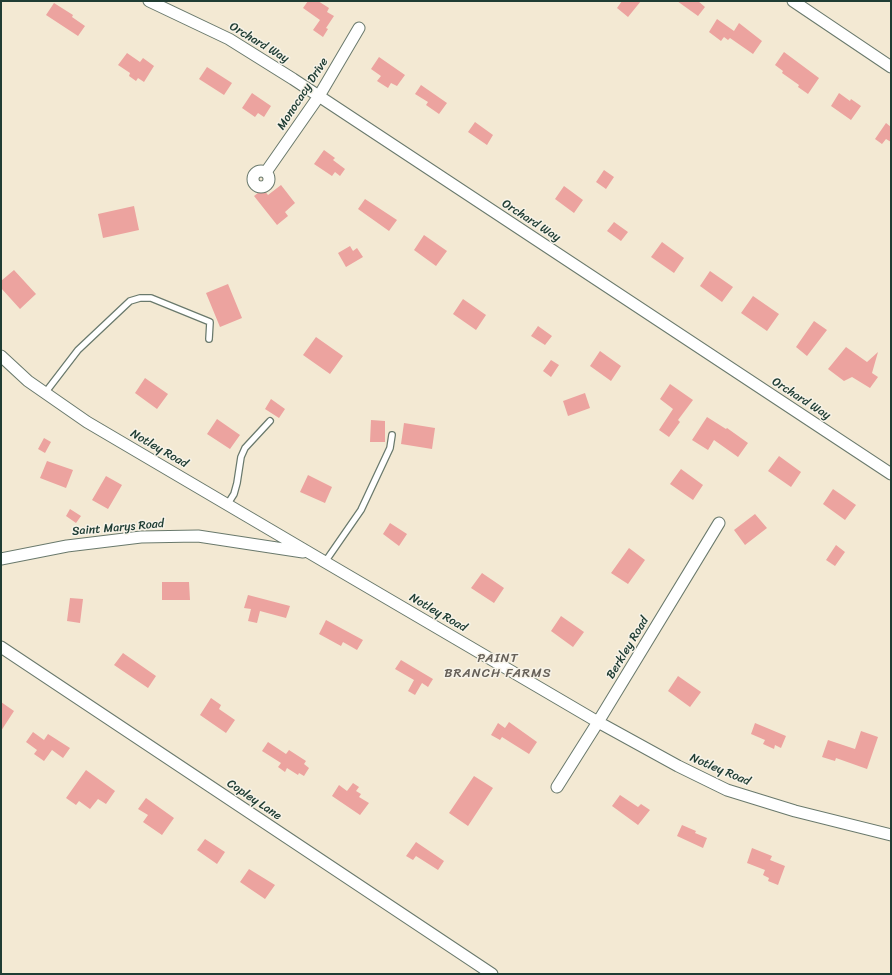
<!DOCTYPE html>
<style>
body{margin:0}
#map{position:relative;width:892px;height:975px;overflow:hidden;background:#f3e9d3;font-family:Sriracha,sans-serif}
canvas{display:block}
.frame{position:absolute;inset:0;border:2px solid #1f3d34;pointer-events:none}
</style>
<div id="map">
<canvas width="892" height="975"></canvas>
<div class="frame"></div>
</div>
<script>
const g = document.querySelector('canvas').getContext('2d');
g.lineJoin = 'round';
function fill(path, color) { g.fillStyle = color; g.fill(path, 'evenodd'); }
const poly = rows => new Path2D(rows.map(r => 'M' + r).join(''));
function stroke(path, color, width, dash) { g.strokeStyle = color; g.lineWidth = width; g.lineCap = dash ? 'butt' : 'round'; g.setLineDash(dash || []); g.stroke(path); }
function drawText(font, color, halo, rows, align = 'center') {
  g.font = font + ' Sriracha,sans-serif'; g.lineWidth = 3; g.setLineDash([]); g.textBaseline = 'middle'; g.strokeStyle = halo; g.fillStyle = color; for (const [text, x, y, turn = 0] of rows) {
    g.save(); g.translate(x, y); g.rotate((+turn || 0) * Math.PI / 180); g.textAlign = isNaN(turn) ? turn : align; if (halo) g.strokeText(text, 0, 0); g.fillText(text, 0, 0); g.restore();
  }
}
fill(poly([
 [308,1,318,1,329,8,327,12,334,16,326,28,328,29,323,37,313,30,320,20,303,8],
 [622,1,641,1,628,17,617,8],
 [677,1,698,1,705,7,698,16],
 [54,3,73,15,72,17,85,26,78,36,46,15],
 [717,19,734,31,739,23,762,41,753,54,730,38,728,40,724,37,721,41,709,32],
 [784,52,819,78,808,94,798,87,799,85,782,73,783,71,775,65],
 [127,53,140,62,143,58,154,66,144,82,138,78,136,81,129,76,130,73,118,65],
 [379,57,405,75,397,86,391,83,388,88,377,81,381,76,371,69],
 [207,67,232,83,224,95,199,79],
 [421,85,447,103,439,114,426,105,428,102,415,94],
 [252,93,271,106,264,117,258,113,255,117,242,108],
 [839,93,850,101,851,99,861,106,851,120,831,106],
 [475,122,493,135,487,145,468,132],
 [886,123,891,127,891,142,886,139,882,144,875,139],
 [324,150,335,158,333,160,345,169,340,176,335,172,332,176,314,164],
 [604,170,614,177,606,189,596,182],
 [281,185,295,203,285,212,288,216,277,225,254,196,263,189,268,195],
 [564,186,583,200,574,213,555,199],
 [365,199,397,220,389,231,358,209],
 [134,206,139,230,103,238,98,214],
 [614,222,628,232,621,241,607,231],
 [424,235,447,251,436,266,414,250],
 [662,242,684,258,674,273,651,257],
 [350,246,353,251,357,248,363,257,346,267,338,253],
 [14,270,36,294,20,309,1,288,1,281],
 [710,271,733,287,722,302,700,286],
 [228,284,242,318,220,327,206,293],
 [753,296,779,314,767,331,741,313],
 [463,299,486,315,476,330,453,314],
 [814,321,827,330,807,356,796,347],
 [538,326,552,336,545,345,531,336],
 [316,337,343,356,330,374,303,355],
 [846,347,867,362,878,352,872,373,878,377,870,388,852,377,844,381,828,369],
 [600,351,621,366,611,381,590,366],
 [551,360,559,365,551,377,543,371],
 [145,378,168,394,157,409,135,393],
 [670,384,693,400,678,420,680,422,669,437,659,430,673,409,660,399],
 [585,393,590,408,568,416,563,401],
 [271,399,285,409,279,418,265,409],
 [707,417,726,429,727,428,748,443,738,457,714,440,708,450,692,440],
 [217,419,240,435,230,449,207,434],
 [371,420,385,421,385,442,370,442],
 [404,423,435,428,432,449,401,444],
 [44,438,51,442,45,453,38,449],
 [779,456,801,472,791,487,768,471],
 [47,461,73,470,66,488,40,478],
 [681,469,703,485,693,500,670,484],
 [308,475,332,487,325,503,300,492],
 [106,476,122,485,108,509,92,500],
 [833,489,856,505,845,520,823,504],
 [70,509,81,516,76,523,66,516],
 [755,514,767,528,745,545,734,530],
 [390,523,407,534,399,546,383,534],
 [836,545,845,552,835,566,826,560],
 [629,548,645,560,628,584,611,573],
 [482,573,504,588,494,603,471,588],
 [162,582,189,582,190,600,162,600],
 [248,595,290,606,286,618,260,611,257,623,248,621,251,609,244,608],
 [70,598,83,599,80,623,67,621],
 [561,616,584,632,573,647,551,631],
 [326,620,363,640,357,650,343,642,341,646,319,634],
 [123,653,156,676,148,688,114,665],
 [401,660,433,679,428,687,422,683,415,695,408,691,414,680,395,669],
 [678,676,701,692,690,707,668,691],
 [211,698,221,705,219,709,235,720,226,733,200,715],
 [1,702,14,711,1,731],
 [509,722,537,742,529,754,502,737,500,740,491,735,498,723,505,728],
 [755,723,786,736,781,748,775,745,774,749,763,744,765,740,751,734],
 [861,731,878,737,867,769,836,758,835,761,822,757,828,740,855,749],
 [33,732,44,740,48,734,70,748,63,758,52,750,44,761,34,754,37,750,26,742],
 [268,742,286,754,289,750,306,761,304,764,309,768,304,776,299,773,298,775,287,768,285,772,278,767,281,763,262,751],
 [86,770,115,791,106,804,98,799,90,809,79,801,76,805,66,798],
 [474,776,493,788,468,826,449,813],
 [353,783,359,787,356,791,361,794,359,797,369,803,360,815,332,796,339,785,347,791],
 [620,795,638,807,641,804,650,810,638,825,612,806],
 [146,798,174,818,162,835,143,822,148,815,138,809],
 [682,825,696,831,695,833,707,838,703,848,677,836],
 [205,839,225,852,217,864,197,850],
 [416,842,444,861,438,870,416,856,413,860,406,856],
 [752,848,772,856,770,860,785,866,778,885,768,881,769,878,763,875,765,870,747,863],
 [249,869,275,885,265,899,240,882]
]), '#eca39f');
const lane = poly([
 [45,393,78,350,130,301,140,298,151,298,210,322,209,339],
 [227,505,234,494,237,483,241,457,245,448,270,421],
 [325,562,361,510,390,448,392,435]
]);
const street = poly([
 [149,1,229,39,293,79,891,474],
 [793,1,891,67],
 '253 179a8 8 0 1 1 16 0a8 8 0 1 1-16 0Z',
 [266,172,319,96,359,28],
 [1,356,28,381,87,422,325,562,598,722,678,766,727,790,795,811,891,835],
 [1,559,67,546,141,537,198,536,303,552],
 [1,647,492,974],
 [557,787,598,722,719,523]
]);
stroke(lane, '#69796c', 8);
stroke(street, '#69796c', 13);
stroke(lane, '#fff', 5.5);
stroke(street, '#fff', 11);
drawText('12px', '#1f3d34', '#f7f3e8', [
 ["Orchard Way",259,43,31],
 ["Monocacy Drive",303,94,-57],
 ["Orchard Way",531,221,33],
 ["Orchard Way",801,399,33],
 ["Notley Road",159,449,30],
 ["Saint Marys Road",118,528,-5],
 ["Notley Road",438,613,30],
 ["Berkley Road",628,648,-59],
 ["Notley Road",720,770,23],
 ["Copley Lane",254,800,34]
]);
g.letterSpacing = '1px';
drawText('13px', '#676159', '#f7f3e8', [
 ["PAINT",498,659],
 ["BRANCH FARMS",498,674]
]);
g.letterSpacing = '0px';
</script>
